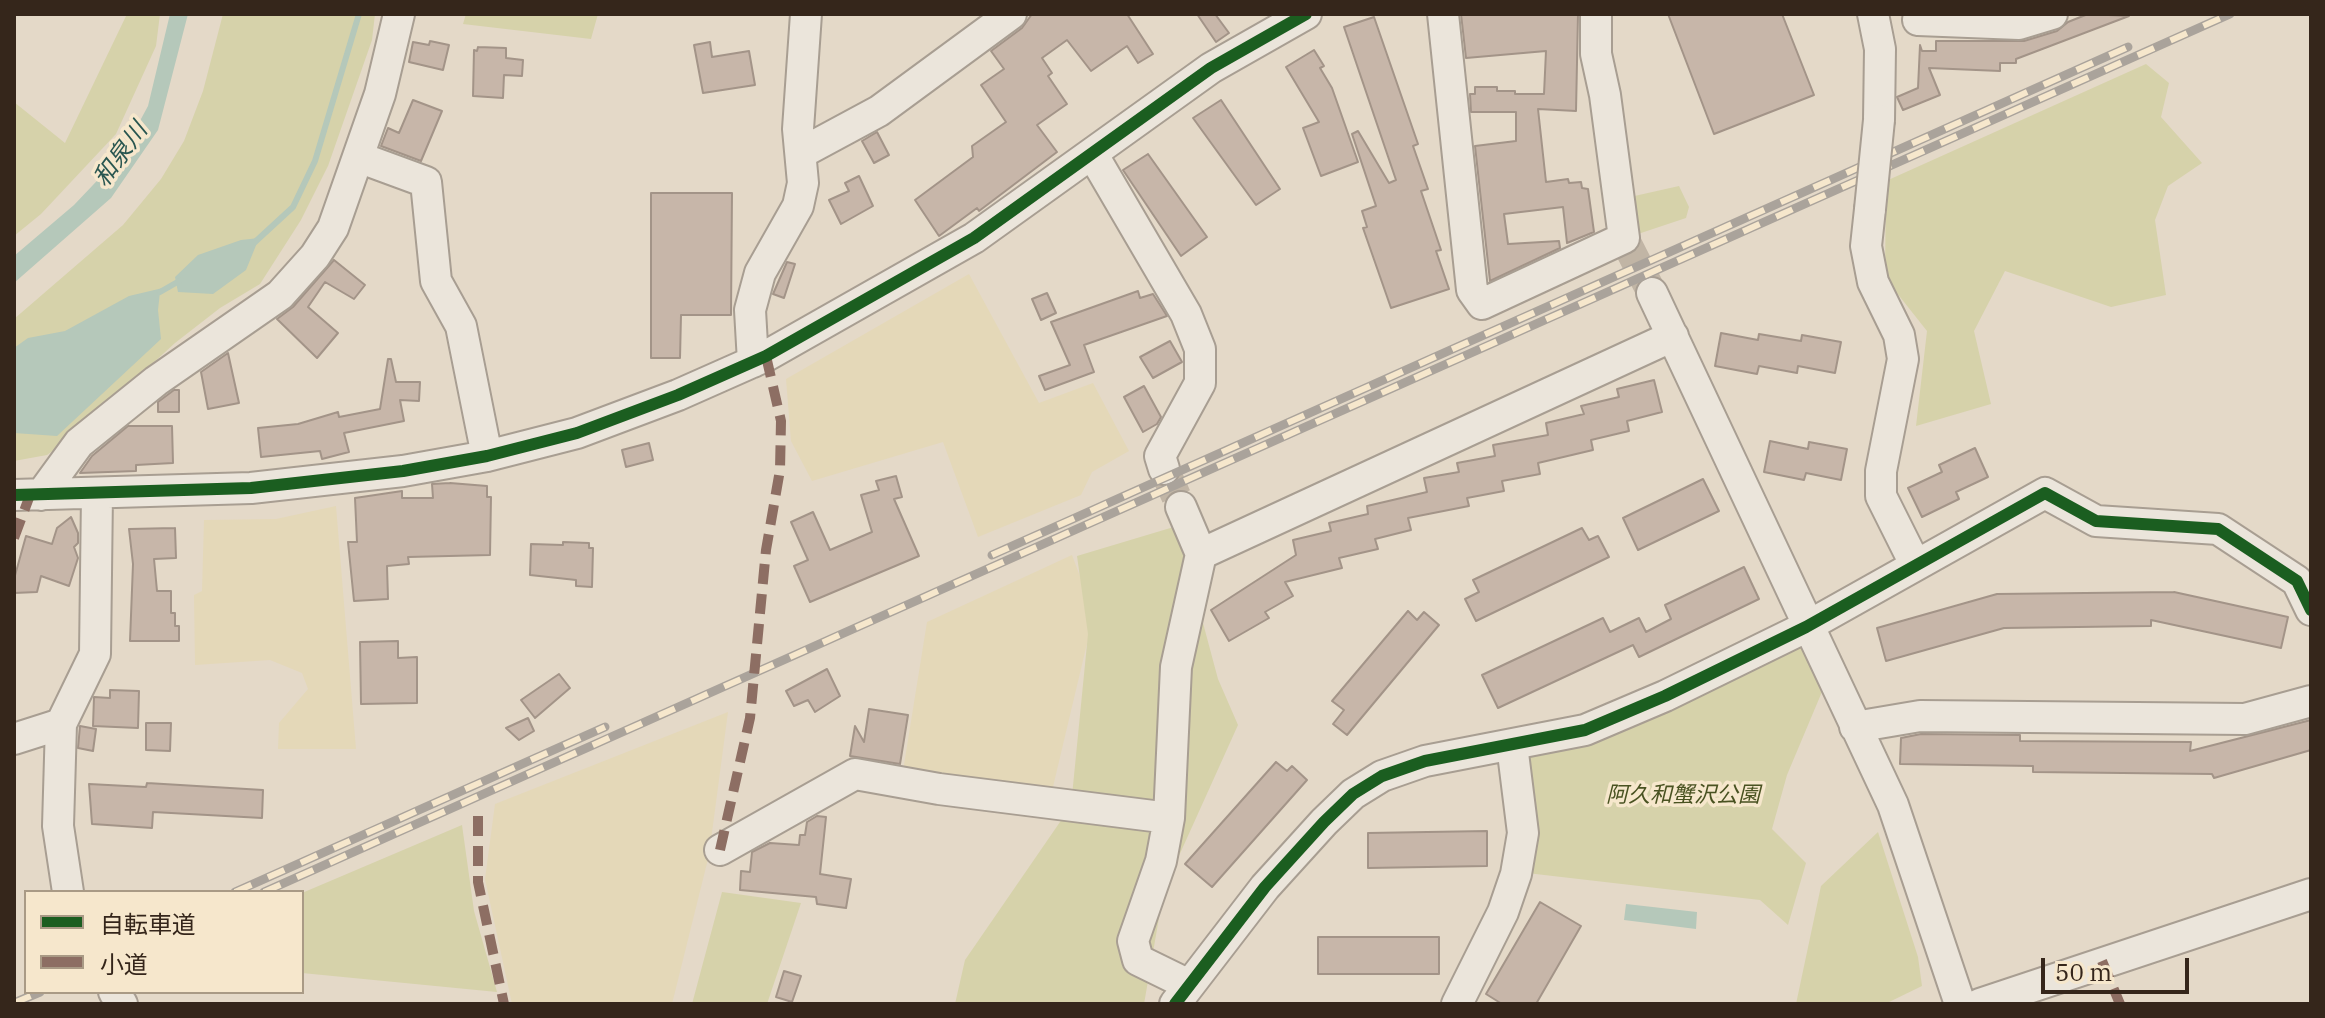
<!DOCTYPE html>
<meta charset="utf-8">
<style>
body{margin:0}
#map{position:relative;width:2325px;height:1018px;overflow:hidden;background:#e4d9c8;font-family:"IBM Plex Serif","Noto Sans JP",serif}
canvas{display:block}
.frame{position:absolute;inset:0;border:16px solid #35261b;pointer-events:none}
.legend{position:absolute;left:24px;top:890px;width:280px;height:104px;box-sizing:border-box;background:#f6e7cc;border:2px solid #a99a85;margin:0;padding:10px 14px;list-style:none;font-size:24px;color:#35261b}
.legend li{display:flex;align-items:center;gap:16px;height:40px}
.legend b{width:40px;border:2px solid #a99a85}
.scale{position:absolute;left:2041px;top:958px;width:148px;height:36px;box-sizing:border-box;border:4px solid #35261b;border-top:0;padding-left:10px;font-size:24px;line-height:28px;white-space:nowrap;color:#35261b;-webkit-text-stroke:6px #f6e7cc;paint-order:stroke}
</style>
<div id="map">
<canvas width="2325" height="1018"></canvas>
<div class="frame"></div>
<ul class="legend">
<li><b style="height:10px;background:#1b5e20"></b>自転車道</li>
<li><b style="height:10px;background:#8d6e63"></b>小道</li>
</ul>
<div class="scale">50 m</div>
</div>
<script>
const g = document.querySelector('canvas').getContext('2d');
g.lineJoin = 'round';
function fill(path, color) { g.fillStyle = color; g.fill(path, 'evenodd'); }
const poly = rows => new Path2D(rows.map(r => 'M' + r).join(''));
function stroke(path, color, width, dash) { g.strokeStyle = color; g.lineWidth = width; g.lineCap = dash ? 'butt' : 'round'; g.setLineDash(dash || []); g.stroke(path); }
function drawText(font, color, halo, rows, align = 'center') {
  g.font = font + ' "IBM Plex Serif","Noto Sans JP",serif'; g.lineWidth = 7; g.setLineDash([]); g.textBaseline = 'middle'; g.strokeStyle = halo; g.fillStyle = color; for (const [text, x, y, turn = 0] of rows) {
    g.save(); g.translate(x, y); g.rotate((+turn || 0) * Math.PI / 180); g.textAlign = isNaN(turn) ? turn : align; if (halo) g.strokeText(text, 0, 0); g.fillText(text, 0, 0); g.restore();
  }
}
fill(poly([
 [969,274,1039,403,1093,383,1129,451,1092,472,1081,495,978,537,943,442,812,481,791,441,786,379],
 [336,506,356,749,278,749,279,723,308,689,302,673,270,660,195,665,194,595,202,591,204,520,276,519],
 [1072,555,1094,614,1052,791,903,771,927,622],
 [728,712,709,855,672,1004,512,1004,485,879,495,804]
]), '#e4d8b8');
fill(poly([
 [127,14,160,14,156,46,116,134,41,214,14,236,14,102,65,143],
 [223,14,375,14,372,40,328,166,301,220,260,284,220,308,175,343,71,438,47,455,14,461,14,319,123,225,161,179,184,141,203,91],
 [466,14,598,14,591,39,463,24],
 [2146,64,2169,83,2161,117,2202,163,2168,186,2155,220,2166,295,2111,307,2005,271,1974,331,1991,404,1916,426,1927,331,1885,278,1886,181],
 [1679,186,1689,207,1686,218,1638,234,1630,197],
 [1177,526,1218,679,1238,725,1164,889,1144,1004,955,1004,965,960,1071,806,1088,634,1077,556],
 [1800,643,1824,687,1787,775,1772,829,1806,863,1788,925,1760,900,1527,873,1519,750],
 [462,825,474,911,497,992,302,973,302,893],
 [1878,832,1918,957,1922,986,1885,1004,1796,1004,1821,886],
 [722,892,801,903,767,1004,692,1004]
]), '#d6d2aa');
fill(poly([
 [170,14,188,14,158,130,111,198,14,283,14,256,74,205,111,166,135,130,148,106],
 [259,238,246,270,213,294,178,292,175,277,198,255,241,240],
 [167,287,160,292,158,310,161,339,57,436,14,433,14,348,28,338,65,331,129,296],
 [1626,904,1697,912,1696,929,1624,920]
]), '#b5c8ba');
stroke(poly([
 [255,242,293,207,315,161,359,14],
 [160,292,181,280]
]), '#b5c8ba', 6);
const building = poly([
 [1032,14,1127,14,1153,54,1138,63,1127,46,1091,71,1067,40,1042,58,1052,73,1048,76,1067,104,1037,125,1057,152,979,211,977,208,939,236,915,200,973,157,972,146,1006,122,981,85,1004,69,991,51,1022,28,1032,14],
 [1197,14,1215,14,1229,33,1216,42,1197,14],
 [1461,14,1578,14,1576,111,1538,109,1546,182,1568,179,1569,183,1581,182,1582,188,1588,189,1594,232,1567,243,1563,207,1504,214,1508,244,1559,241,1560,248,1490,281,1475,146,1516,141,1516,112,1471,112,1470,94,1475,94,1475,87,1497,87,1497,91,1515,91,1515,94,1544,94,1546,51,1466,58,1461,14],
 [1668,14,1782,14,1814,95,1714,134,1668,14],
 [2088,14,2129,16,2016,59,2016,63,2000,63,2000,71,1929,68,1940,95,1903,110,1897,97,1918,88,1920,45,1922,51,1936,51,1936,41,2024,41,2057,31,2068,22,2088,14],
 [1374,17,1418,144,1413,146,1428,189,1421,191,1441,250,1436,251,1449,289,1391,308,1363,228,1367,227,1362,211,1376,206,1352,134,1358,131,1389,183,1396,180,1344,27,1374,17],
 [430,41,449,45,443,70,409,62,413,42,429,45,430,41],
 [710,42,712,57,749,51,755,85,703,93,694,45,710,42],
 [478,47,506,48,506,58,523,60,522,76,504,75,503,98,473,96,474,50,477,51,478,47],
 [1314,50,1324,66,1320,68,1332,88,1358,162,1321,176,1303,128,1319,122,1286,67,1314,50],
 [413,100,442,111,421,161,381,146,388,128,399,133,413,100],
 [1221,100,1280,189,1256,205,1193,118,1221,100],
 [877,132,889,155,874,163,862,141,877,132],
 [1148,154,1207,237,1181,256,1123,170,1148,154],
 [859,176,873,206,841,224,829,200,849,191,845,183,859,176],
 [651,193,732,193,731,315,681,315,680,358,651,358,651,193],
 [334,260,365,285,354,299,325,282,308,307,338,333,317,358,277,319,293,307,334,260],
 [787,262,795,264,784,298,773,294,787,262],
 [1138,291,1140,298,1153,294,1167,316,1084,345,1094,372,1045,390,1039,376,1070,365,1051,322,1138,291],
 [1047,293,1056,313,1041,320,1032,299,1047,293],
 [1721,333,1758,340,1759,334,1801,341,1802,335,1841,342,1835,373,1798,366,1797,373,1759,366,1757,374,1715,366,1721,333],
 [1170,341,1182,362,1153,378,1140,357,1170,341],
 [228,353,239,403,208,409,201,372,228,353],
 [388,359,391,359,396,382,420,382,419,401,400,400,404,421,344,433,349,452,322,459,320,451,261,457,258,428,298,424,338,412,339,417,380,409,388,359],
 [1654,380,1662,412,1627,421,1629,431,1591,440,1593,450,1538,463,1540,474,1502,481,1504,491,1467,498,1469,506,1408,518,1411,530,1375,539,1378,549,1339,558,1342,568,1285,582,1293,596,1265,612,1269,618,1229,641,1211,610,1296,555,1293,540,1331,531,1329,523,1368,514,1367,506,1427,492,1424,478,1459,472,1457,463,1495,456,1493,445,1548,435,1546,423,1584,414,1581,406,1619,397,1617,389,1654,380],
 [1144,386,1161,417,1157,424,1143,432,1124,397,1144,386],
 [174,390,179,390,179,412,158,412,158,402,174,390],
 [128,426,172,426,173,463,136,465,136,471,80,473,92,456,128,426],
 [1770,441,1808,449,1809,442,1847,449,1841,480,1806,473,1804,480,1764,472,1770,441],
 [649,443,653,460,626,467,622,450,649,443],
 [1975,448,1988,477,1956,492,1959,499,1922,517,1908,488,1942,472,1939,465,1975,448],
 [896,476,902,497,894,499,919,556,810,602,794,566,808,560,791,522,813,512,830,550,872,532,861,495,879,490,876,481,896,476],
 [1703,479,1719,511,1638,550,1623,518,1703,479],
 [450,483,487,486,487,497,491,497,490,555,408,557,409,564,387,566,388,599,354,601,348,542,357,542,355,498,402,491,402,498,433,498,432,484,450,483],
 [71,517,78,533,78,543,74,547,78,558,69,586,41,576,37,592,14,593,14,579,26,536,52,544,57,528,71,517],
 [175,528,176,558,154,559,157,591,171,591,171,613,175,613,175,626,179,626,179,641,130,641,133,564,129,529,175,528],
 [1582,528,1589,540,1598,536,1609,557,1476,621,1465,599,1479,592,1473,580,1582,528],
 [563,542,589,543,589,548,593,548,592,587,576,586,576,580,530,575,531,544,563,545,563,542],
 [1744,567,1759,599,1639,657,1633,645,1498,708,1482,675,1603,618,1610,632,1639,618,1646,632,1671,619,1665,605,1744,567],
 [2174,592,2288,617,2281,648,2151,620,2151,626,2004,628,1886,661,1877,628,1997,594,2174,592],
 [1408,611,1417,620,1424,612,1439,625,1347,735,1333,724,1344,710,1332,701,1408,611],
 [398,641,398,658,417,657,417,703,361,704,360,642,398,641],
 [827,669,840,696,815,712,808,700,794,706,786,691,827,669],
 [559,674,570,688,535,718,521,700,559,674],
 [110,690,139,691,138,728,93,726,94,697,110,698,110,690],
 [869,709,908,715,900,764,850,756,855,726,864,742,869,709],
 [528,718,534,731,519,740,506,728,528,718],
 [2311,720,2311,750,2214,778,2212,774,2033,772,2033,766,1900,764,1901,738,1921,734,2020,735,2020,741,2191,742,2190,751,2311,720],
 [146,723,171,723,170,751,146,750,146,723],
 [80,726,96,729,93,751,78,748,80,726],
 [1276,762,1287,771,1292,766,1307,780,1212,887,1185,864,1276,762],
 [147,783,263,790,262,818,153,812,152,828,92,824,89,784,146,787,147,783],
 [817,816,826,817,820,874,851,879,846,908,817,904,816,897,740,890,741,871,750,872,752,852,770,843,799,845,800,835,805,835,807,822,817,816],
 [1487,831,1487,866,1368,868,1368,833,1487,831],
 [1540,902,1581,926,1536,1004,1502,1004,1486,994,1540,902],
 [1318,937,1439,937,1439,974,1318,974,1318,937],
 [784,971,801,976,792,1002,776,997,784,971]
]);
fill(building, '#c7b6a9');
stroke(building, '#a39488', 2);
stroke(poly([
 [1624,238,1652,293],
 [1164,469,1181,507]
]), '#c1b5a5', 30, [30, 15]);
const minor = poly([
 [1443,14,1472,290,1482,304,1624,238,1605,95,1596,54,1596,14],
 [1873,14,1880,49,1879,120],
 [1919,14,1918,20,2019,24,2052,14],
 [801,153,879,111,1011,14],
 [1093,155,1186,314,1200,349,1200,383,1160,456,1164,469],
 [358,157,426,182,436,281,461,326,487,456],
 [1870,209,1866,246,1873,282,1899,335,1903,359,1881,471,1881,496,1915,564],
 [1652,293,1893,805,1960,1004],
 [753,362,750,310,760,273,798,206,803,183,798,129,806,14],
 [14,495,251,488,403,471,487,456,577,433,678,395,766,356,974,238,1211,68,1306,14],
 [41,495,79,443,156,381,280,295,315,256,333,228,380,94,399,14],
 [1181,507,1201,554],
 [1855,727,1920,716,2245,719,2311,701],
 [14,739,61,724],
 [720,850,855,774,939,789,1169,818],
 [68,892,58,826,61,724,95,654,97,494],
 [1187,984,1138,960,1133,941,1161,861,1169,818,1176,667,1201,554,1673,336],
 [114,992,122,1004],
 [1175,1004,1265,887,1324,822,1353,794,1382,776,1425,761,1585,730,1665,696,1806,627,2045,493,2096,521,2218,529,2297,581,2311,610],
 [1457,1004,1503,912,1516,874,1523,833,1512,745],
 [1980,1004,2311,894]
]);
stroke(minor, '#a89e92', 34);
stroke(minor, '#ebe5db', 30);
const rail = poly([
 [992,555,2128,47],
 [235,892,605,727],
 [264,892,2230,14],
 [14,1003,40,992]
]);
stroke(rail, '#aaa39b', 9);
stroke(rail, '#f6e7cc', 6, [18]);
const minorBridge = poly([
 [1870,209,1879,120]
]);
stroke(minorBridge, '#a89e92', 34, []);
stroke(minorBridge, '#ebe5db', 30);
stroke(poly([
 [14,538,30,495],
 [478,816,478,882,504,1004],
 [720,850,750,718,766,550,780,470,781,421,766,356],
 [2102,961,2120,1004]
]), '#8d6e63', 10, [20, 10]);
stroke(poly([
 [14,495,251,488,403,471,487,456,577,433,678,395,766,356,974,238,1211,68,1306,14],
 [1175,1004,1265,887,1324,822,1353,794,1382,776,1425,761,1585,730,1665,696,1806,627,2045,493,2096,521,2218,529,2297,581,2311,610]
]), '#1b5e20', 12);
drawText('italic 22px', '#495221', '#f6e7cc', [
 ["阿久和蟹沢公園",1683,796]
]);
drawText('italic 24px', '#295650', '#f6e7cc', [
 ["和泉川",121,155,-54]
]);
</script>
